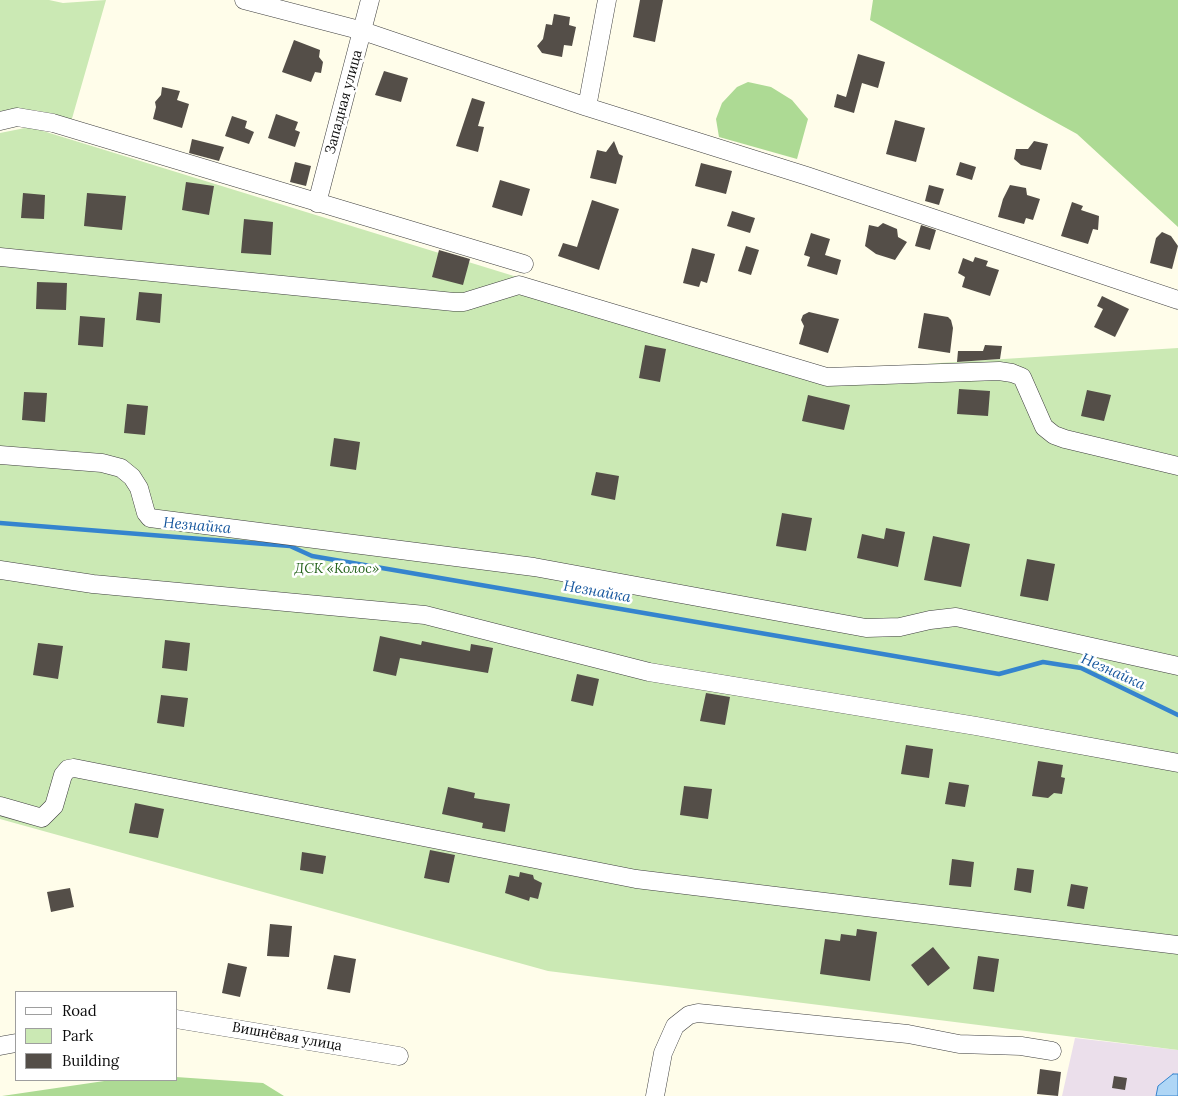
<!DOCTYPE html>
<meta charset="utf-8">
<style>
body{margin:0}
#map{position:relative;width:1178px;height:1096px;overflow:hidden;background:#fffdea;font-family:Lora,serif}
canvas{display:block}
.legend{position:absolute;left:15px;top:991px;width:162px;height:90px;box-sizing:border-box;background:#fff;border:1px solid #9e9e9e;margin:0;padding:6px 9px;list-style:none;font-size:15px;color:#0c0c0c}
.legend li{display:flex;align-items:center;gap:10px;height:25px}
.legend b{width:25px;border:1px solid #9e9e9e}
</style>
<div id="map">
<canvas width="1178" height="1096"></canvas>
<ul class="legend">
<li><b style="height:6px;background:#fff"></b>Road</li>
<li><b style="height:14px;background:#cbe9b4"></b>Park</li>
<li><b style="height:14px;background:#544e48"></b>Building</li>
</ul>
</div>
<script>
const g = document.querySelector('canvas').getContext('2d');
g.lineJoin = 'round';
function fill(path, color) { g.fillStyle = color; g.fill(path, 'evenodd'); }
const poly = rows => new Path2D(rows.map(r => 'M' + r).join(''));
function stroke(path, color, width, dash) { g.strokeStyle = color; g.lineWidth = width; g.lineCap = dash ? 'butt' : 'round'; g.setLineDash(dash || []); g.stroke(path); }
function drawText(font, color, halo, rows, align = 'center') {
  g.font = font + ' Lora,serif'; g.lineWidth = 5; g.setLineDash([]); g.textBaseline = 'middle'; g.strokeStyle = halo; g.fillStyle = color; for (const [text, x, y, turn = 0] of rows) {
    g.save(); g.translate(x, y); g.rotate((+turn || 0) * Math.PI / 180); g.textAlign = isNaN(turn) ? turn : align; if (halo) g.strokeText(text, 0, 0); g.fillText(text, 0, 0); g.restore();
  }
}
fill(poly([
 [1075,1038,1178,1050,1178,1096,1062,1096]
]), '#ebdfeb');
fill(poly([
 [0,0,49,0,63,3,106,0,71,122,54,114,34,110,0,111],
 [30,127,582,297,829,370,1178,348,1178,1050,548,971,0,819,0,133]
]), '#cbe9b4');
fill(poly([
 [873,0,1178,0,1178,227,1077,134,870,20],
 [748,82,771,87,792,100,808,119,797,159,719,137,716,119,722,103,737,87],
 [176,1077,263,1083,284,1096,2,1096,111,1080,176,1080]
]), '#adda94');
const water = poly([
 [1173,1074,1178,1074,1178,1096,1156,1096,1158,1086,1173,1074]
]);
fill(water, '#afd6f6');
stroke(water, '#3584ce', 1);
stroke(poly([
 [0,523,290,546,312,556,999,674,1043,662,1081,668,1178,715]
]), '#3584ce', 4.5);
fill(poly([
 [640,0,663,0,655,42,633,37],
 [554,14,570,17,569,25,576,27,572,46,564,45,562,57,542,53,537,46,543,39,546,24,552,25],
 [294,40,320,50,319,57,323,62,321,73,315,72,311,82,282,72],
 [858,54,885,62,878,88,862,83,854,113,834,107,837,94,846,97],
 [384,71,408,78,401,102,375,95],
 [162,87,180,91,177,100,189,104,182,128,153,119,156,107,155,102,161,95],
 [472,98,485,102,478,126,484,127,478,152,456,146],
 [276,114,298,122,295,130,300,132,295,147,268,138],
 [232,116,247,121,245,128,254,132,249,144,225,136],
 [895,120,925,128,916,162,886,154],
 [192,139,224,147,219,161,189,153],
 [614,141,619,154,623,156,616,184,590,178,597,150,606,152],
 [1034,141,1048,144,1041,170,1021,165,1014,159,1016,149,1028,149],
 [295,162,311,166,306,186,290,182],
 [960,162,976,167,972,180,956,175],
 [701,163,732,171,726,194,695,186],
 [500,180,530,189,522,216,492,207],
 [186,182,214,186,209,215,182,210],
 [929,185,944,189,939,205,925,201],
 [1010,185,1026,188,1027,195,1040,199,1033,220,1026,218,1024,224,998,217,1003,199],
 [23,193,45,195,44,219,21,218],
 [87,193,126,196,122,230,84,226],
 [592,200,619,209,599,270,558,256,563,243,577,247],
 [1072,202,1083,206,1081,210,1099,216,1098,230,1093,229,1088,244,1061,236],
 [732,211,755,218,750,233,727,226],
 [244,219,273,222,271,255,241,253],
 [883,223,897,229,898,237,907,242,895,260,876,254,865,246,869,225,878,227],
 [921,225,936,230,930,250,915,246],
 [1162,232,1171,236,1178,246,1172,269,1150,263,1156,238],
 [811,233,830,239,825,255,841,260,837,275,807,266,810,257,804,255],
 [746,246,759,250,751,275,738,271],
 [692,248,715,254,707,283,701,281,699,287,683,283],
 [439,250,470,259,463,285,432,277],
 [975,257,988,261,986,266,999,270,990,296,962,287,965,277,958,273,963,258,973,262],
 [37,282,67,283,66,310,36,309],
 [139,292,162,294,160,323,136,320],
 [1102,296,1129,309,1115,337,1094,327,1103,309,1097,306],
 [809,312,839,319,828,353,799,344,804,326,801,320,803,315],
 [924,313,948,317,951,320,953,328,950,353,918,348],
 [80,316,105,318,103,347,78,345],
 [645,345,666,349,660,382,639,378],
 [985,345,1002,346,1000,359,957,362,958,351,983,351],
 [959,389,990,391,988,416,957,414],
 [1087,390,1111,395,1104,421,1081,416],
 [24,392,47,393,45,422,22,420],
 [808,395,850,405,844,430,802,421],
 [127,404,148,406,145,435,124,433],
 [334,438,360,442,356,470,330,466],
 [596,472,619,476,615,500,591,495],
 [782,513,812,518,806,551,776,546],
 [886,528,905,532,898,567,857,558,862,534,884,539],
 [933,536,970,544,961,587,924,580],
 [1027,559,1055,564,1048,601,1020,596],
 [380,636,421,645,422,641,470,651,471,644,493,648,488,673,400,658,396,676,373,671],
 [165,640,190,643,187,671,162,668],
 [38,643,63,646,58,679,33,675],
 [577,674,599,679,593,706,571,701],
 [706,693,730,697,725,725,700,721],
 [161,695,188,698,184,727,157,723],
 [906,745,933,749,929,778,901,774],
 [1038,761,1063,765,1061,777,1065,778,1062,794,1054,793,1048,798,1032,796],
 [949,782,969,785,965,807,945,804],
 [684,786,712,789,708,819,680,815],
 [448,787,475,793,474,798,510,804,505,832,482,828,483,823,442,814],
 [135,803,164,809,158,838,129,833],
 [430,850,455,855,449,883,424,878],
 [302,852,326,856,323,874,300,870],
 [952,859,974,862,971,887,949,885],
 [1017,868,1034,870,1031,893,1014,890],
 [520,872,533,875,534,879,542,883,538,899,530,897,529,901,505,893,509,875,519,877],
 [1071,884,1088,887,1084,909,1067,906],
 [70,888,74,907,51,912,47,892],
 [270,924,292,926,289,957,267,956],
 [857,929,877,932,870,981,820,974,825,939,840,941,841,934,856,936],
 [933,947,950,968,928,986,911,965],
 [334,955,356,959,350,993,327,989],
 [978,956,999,959,994,992,973,989],
 [228,963,247,967,240,997,222,993],
 [1040,1069,1061,1072,1058,1096,1037,1094],
 [1114,1076,1127,1078,1125,1090,1112,1088]
]), '#544e48');
const minor = poly([
 [244,0,363,31,587,107,807,176,1178,300],
 [587,107,607,0],
 [0,121,17,117,53,123,524,264],
 [317,203,370,0],
 [0,257,454,302,464,302,519,285,827,377,999,371,1012,373,1022,377,1044,427,1054,435,1065,439,1178,466],
 [0,455,102,463,121,468,132,477,139,488,146,513,150,518,534,567,866,628,900,627,930,620,956,617,1178,666],
 [0,570,93,584,425,615,649,672,976,726,1178,763],
 [0,806,42,818,54,806,63,775,68,769,74,768,636,879,1178,945],
 [176,1019,399,1056],
 [0,1046,16,1043],
 [655,1096,663,1053,675,1026,689,1015,698,1013,908,1034,959,1044,1021,1046,1052,1051]
]);
stroke(minor, '#3f3f3f', 19);
stroke(minor, '#fff', 18);
drawText('14px', '#0c0c0c', '#fff', [
 ["Западная улица",344,102,-75],
 ["Вишнёвая улица",287,1037,10]
]);
drawText('italic 14px', '#25631c', '#fff', [
 ["ДСК «Колос»",337,569]
]);
drawText('italic 15px', '#15569d', '#fff', [
 ["Незнайка",197,526,5],
 ["Незнайка",597,592,10],
 ["Незнайка",1113,672,24]
]);
</script>
